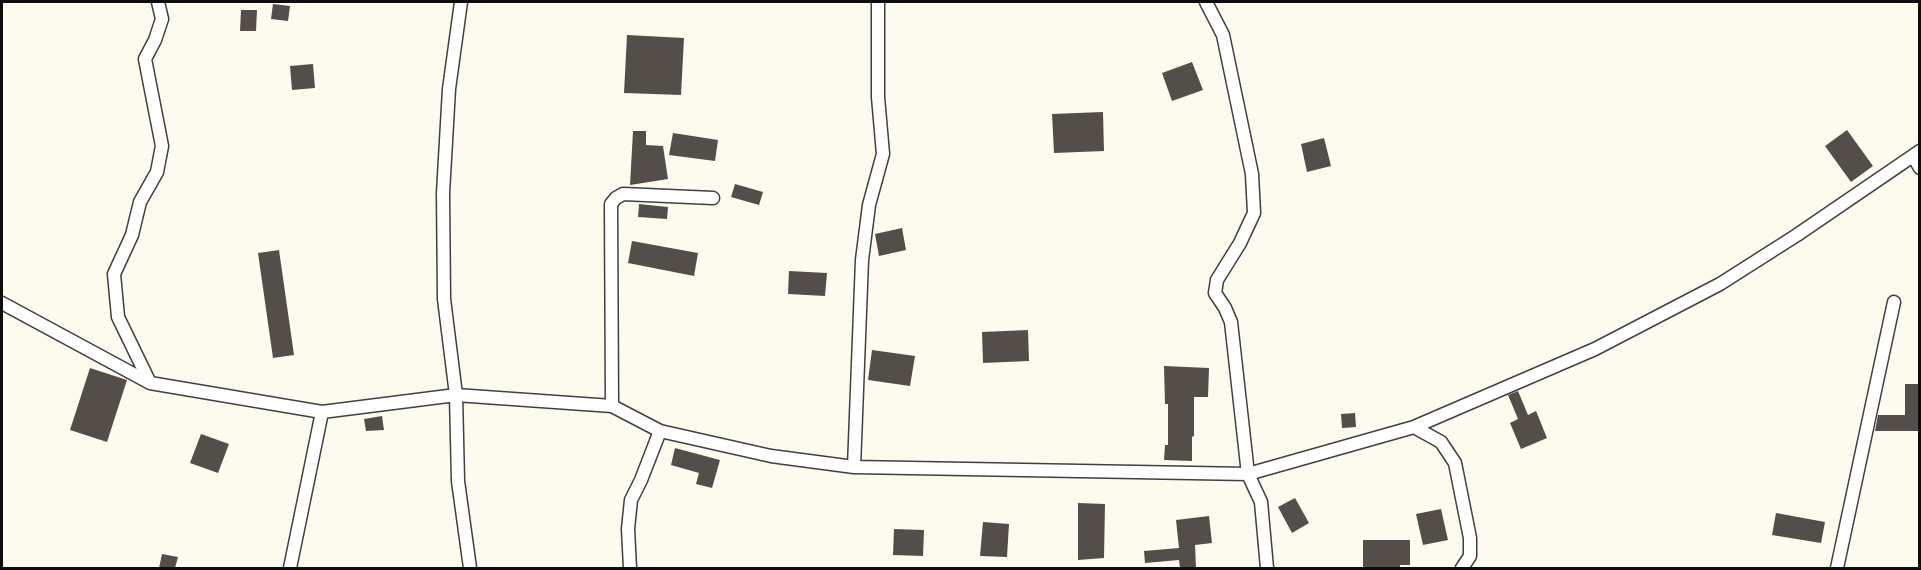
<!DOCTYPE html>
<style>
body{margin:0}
#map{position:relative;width:1921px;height:570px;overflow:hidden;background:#fdfaee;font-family:Literata,serif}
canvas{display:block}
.frame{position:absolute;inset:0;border:3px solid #0d0d0d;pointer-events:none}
</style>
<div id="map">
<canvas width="1921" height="570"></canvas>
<div class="frame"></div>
</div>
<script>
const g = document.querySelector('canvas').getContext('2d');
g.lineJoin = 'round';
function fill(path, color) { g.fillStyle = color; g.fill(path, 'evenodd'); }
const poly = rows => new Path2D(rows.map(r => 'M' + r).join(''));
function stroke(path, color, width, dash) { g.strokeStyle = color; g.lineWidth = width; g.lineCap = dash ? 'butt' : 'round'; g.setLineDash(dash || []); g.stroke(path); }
fill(poly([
 [273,4,290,6,288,21,271,19],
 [241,10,257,10,256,31,240,31],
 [627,35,684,38,681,95,624,93],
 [1192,62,1203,90,1172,101,1162,73],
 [313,64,315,88,292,90,290,66],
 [1103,112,1104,151,1054,153,1052,114],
 [1847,130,1873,166,1851,182,1825,146],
 [633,131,646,131,646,145,663,146,668,179,630,185],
 [673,133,718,140,715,161,669,155],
 [1324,138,1331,166,1307,172,1301,144],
 [735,184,763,192,759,205,731,197],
 [639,204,668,207,667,219,638,217],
 [902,228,906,250,879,256,875,234],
 [632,241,698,253,694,276,628,263],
 [279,250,294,355,273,358,258,253],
 [789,271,827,273,825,296,788,294],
 [1028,330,1029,361,983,363,982,332],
 [872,350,915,356,910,386,868,380],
 [1164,366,1209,368,1208,397,1194,397,1194,436,1192,437,1192,461,1164,460,1165,445,1168,445,1168,404,1165,404],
 [90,368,127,380,107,442,70,430],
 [1905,384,1920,384,1920,431,1875,431,1878,415,1905,415],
 [1518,391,1528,415,1536,411,1547,438,1521,449,1510,423,1518,419,1508,395],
 [1355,413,1356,427,1342,428,1341,414],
 [382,416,384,430,366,431,364,419],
 [201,434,229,444,218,473,190,463],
 [675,448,720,460,712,488,696,484,699,473,671,465],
 [1295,498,1309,523,1292,533,1278,507],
 [1078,503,1105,504,1104,558,1078,560],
 [1441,509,1448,540,1423,545,1416,514],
 [1776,513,1825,522,1821,543,1772,535],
 [1209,516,1212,543,1195,545,1196,568,1180,568,1179,560,1145,563,1144,551,1179,548,1176,520],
 [983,522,1009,524,1007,557,980,556],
 [894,529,924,530,923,556,893,555],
 [1363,540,1410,540,1410,565,1400,565,1400,568,1363,567],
 [162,554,178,557,175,568,159,568]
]), '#544e4a');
const street = poly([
 [461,2,449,89,443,193,444,299,456,395,458,481,470,568],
 [1206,2,1223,35,1252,174,1254,213,1240,243,1217,280,1215,293,1225,308,1231,322,1248,474,1414,427,1595,349,1720,284,1797,235,1920,151],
 [1913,156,1920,168],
 [2,303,150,383,322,412,456,395,612,406,660,431,771,456,854,467,1248,474,1261,502,1267,568],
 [150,383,118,317,114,274,132,235,140,202,157,172,162,146,145,59,155,40,162,19,158,2],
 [612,406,611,204,616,198,623,194,713,198],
 [1414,427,1441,442,1455,463,1470,538,1470,556,1462,568],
 [854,467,862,260,869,205,883,154,878,97,878,2],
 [290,568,322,412],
 [630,568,628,529,631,500,641,480,660,431],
 [1837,568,1894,302]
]);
stroke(street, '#404040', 15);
stroke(street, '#fff', 12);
</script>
